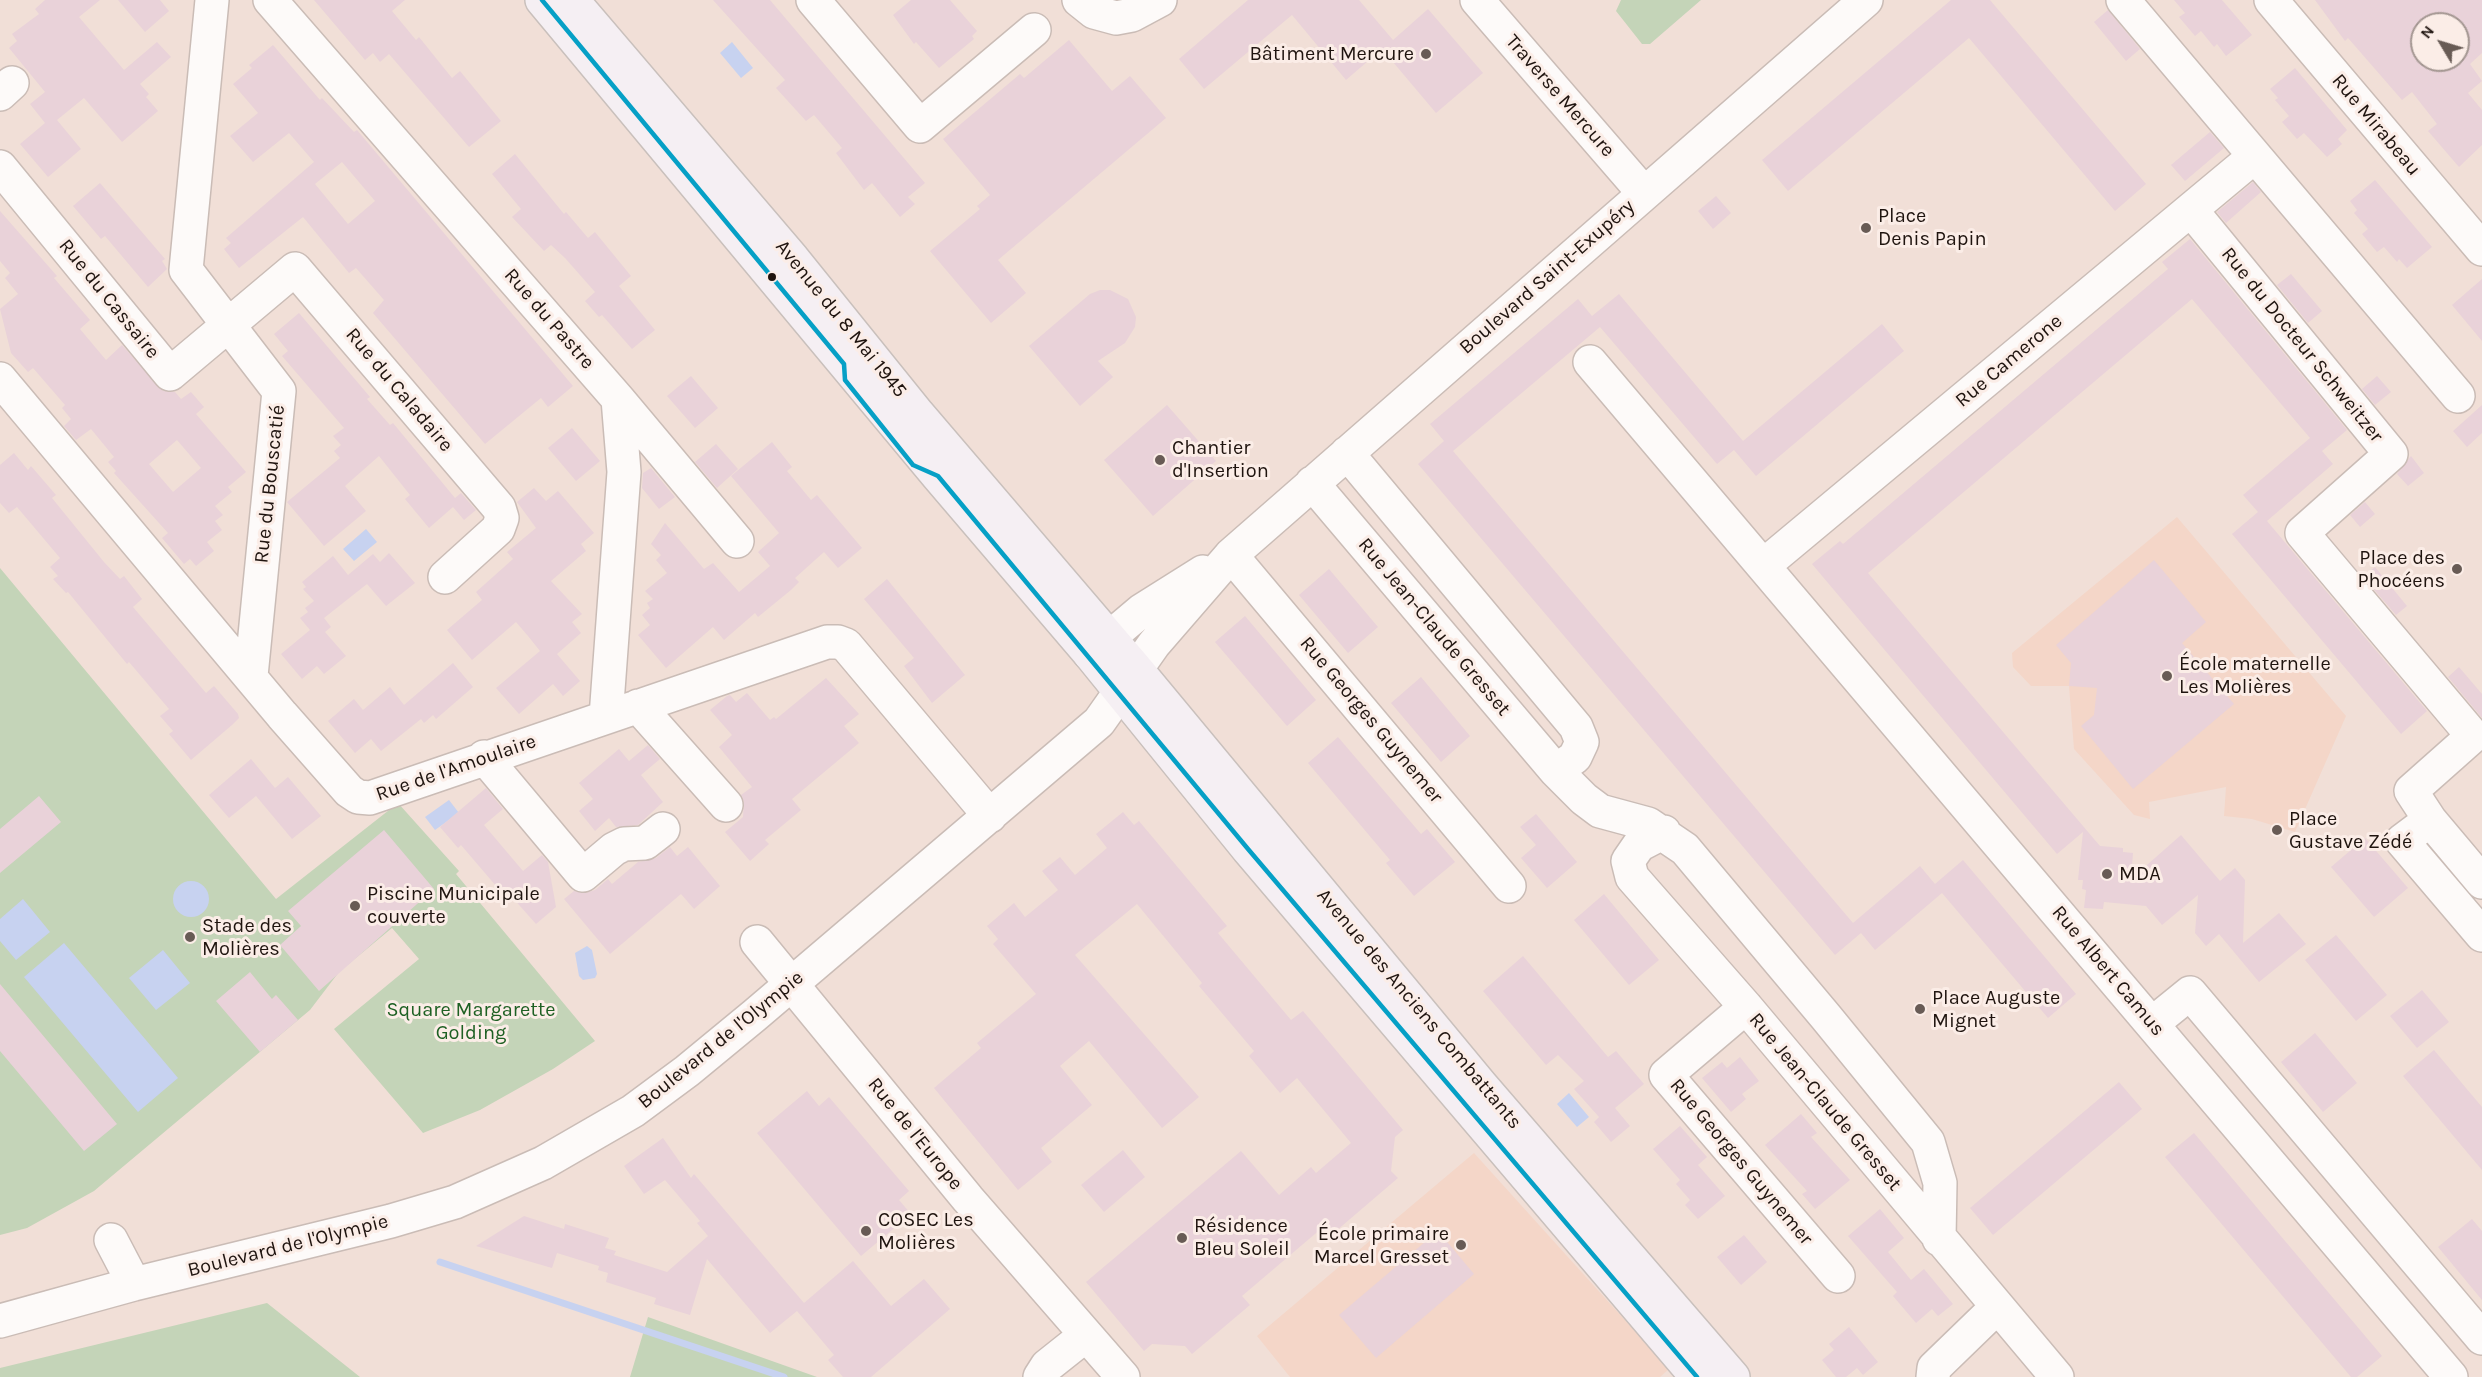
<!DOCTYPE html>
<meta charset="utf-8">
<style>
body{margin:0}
#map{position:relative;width:2482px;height:1377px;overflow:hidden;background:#f1dfd7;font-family:Karla,sans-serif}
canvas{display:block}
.north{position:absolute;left:2410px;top:12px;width:60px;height:60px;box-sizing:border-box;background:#fbede7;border:2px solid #a39691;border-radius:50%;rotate:308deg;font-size:16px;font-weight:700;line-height:24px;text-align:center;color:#1f140f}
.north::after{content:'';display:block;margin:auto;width:21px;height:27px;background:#685b55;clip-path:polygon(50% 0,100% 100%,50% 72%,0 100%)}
</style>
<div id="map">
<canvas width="2482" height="1377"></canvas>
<div class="north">N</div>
</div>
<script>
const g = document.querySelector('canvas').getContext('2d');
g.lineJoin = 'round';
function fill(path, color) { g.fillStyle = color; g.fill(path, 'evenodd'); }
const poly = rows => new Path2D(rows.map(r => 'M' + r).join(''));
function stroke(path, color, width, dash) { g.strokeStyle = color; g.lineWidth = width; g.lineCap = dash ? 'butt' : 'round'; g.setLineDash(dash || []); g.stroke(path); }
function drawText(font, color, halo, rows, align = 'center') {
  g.font = font + ' Karla,sans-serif'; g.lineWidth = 6; g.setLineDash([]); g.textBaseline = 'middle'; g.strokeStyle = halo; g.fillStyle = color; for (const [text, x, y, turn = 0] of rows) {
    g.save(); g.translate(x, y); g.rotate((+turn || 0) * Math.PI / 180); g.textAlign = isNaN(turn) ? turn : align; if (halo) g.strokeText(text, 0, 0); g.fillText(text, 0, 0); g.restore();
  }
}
fill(poly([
 [2177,517,2346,716,2295,832,2252,819,2224,816,2226,787,2149,802,2150,819,2134,815,2074,749,2069,686,2031,686,2013,667,2012,653],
 [1474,1153,1669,1369,1660,1377,1290,1377,1257,1336]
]), '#f4d6c8');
fill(poly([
 [1621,0,1701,0,1650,44,1642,44,1616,11],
 [0,568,276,899,398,803,459,871,456,874,595,1041,553,1069,480,1110,423,1133,334,1029,419,959,392,928,339,972,310,1010,94,1191,27,1228,0,1235],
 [267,1303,360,1377,0,1377,0,1368],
 [648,1317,817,1377,630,1377]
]), '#c4d4b8');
fill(poly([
 [732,42,753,68,741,78,720,53],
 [366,529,377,542,354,561,343,549],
 [449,800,459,813,435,830,425,817],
 '173 899a18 18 0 1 1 36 0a18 18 0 1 1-36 0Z',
 [23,899,50,932,16,960,0,941,0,919],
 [64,943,178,1078,138,1112,24,977],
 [587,946,592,950,597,974,595,978,583,980,579,976,575,953],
 [163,950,190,983,156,1010,129,978],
 [1569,1093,1589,1117,1577,1127,1557,1104]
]), '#c7d2f0');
stroke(poly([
 [440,1262,784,1377]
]), '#c7d2f0', 7);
fill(poly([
 [45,0,100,0,79,17,124,70,157,42,171,57,140,84,149,94,146,97,158,111,122,142,84,98,57,120,81,149,48,177,20,144,45,123,30,104,45,92,9,48,17,41,12,34,39,14,35,9],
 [118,0,160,0,169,11,145,32],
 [314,0,405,0,392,11,416,40,419,37,452,78,460,71,501,121,469,147,389,54,380,62,373,53,365,60],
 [713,0,770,0,925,183,908,197,915,204,900,217,872,183,864,190,836,153,842,148,814,115,806,121,776,88,785,80],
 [911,0,950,0,977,31,972,36,974,39,939,68,916,42,914,44,893,15],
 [1248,0,1359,0,1393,40,1428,9,1483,73,1436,113,1382,49,1346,80,1292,15,1204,89,1179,59],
 [1951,0,1990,0,2146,184,2115,211,1969,38,1788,191,1762,160],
 [2174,0,2222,0,2252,35,2226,56,2217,44,2214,47,2201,31,2195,36,2179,17,2185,13],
 [2315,0,2482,0,2482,53,2470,64,2482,81,2468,93,2482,110,2482,145,2459,167,2428,131,2437,124,2412,92,2402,100,2348,38,2345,41],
 [2422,24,2458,24,2458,60,2422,60],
 [2108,10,2140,49,2126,61,2094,22],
 [1069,40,1112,91,1130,76,1166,118,998,260,1026,293,991,323,930,251,980,209,977,206,990,195,943,139,1020,74,1024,78],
 [273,45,320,100,322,98,354,132,357,130,573,386,548,407,541,398,485,444,373,313,384,300,356,268,349,273,303,217,239,268,224,249,231,243,226,238,314,162,289,133,253,162,230,136,258,113,233,84,252,68,249,65],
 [342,162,375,201,348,224,315,184],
 [2295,68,2347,130,2338,139,2342,144,2327,157,2304,133,2297,139,2282,122,2289,116,2275,100,2278,98,2270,89],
 [2210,132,2224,148,2185,181,2171,165],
 [515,154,564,214,566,212,588,238,595,232,631,276,619,286,655,330,632,349,602,315,599,317,585,301,595,292,565,258,551,245,544,251,512,217,521,209,492,174],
 [2375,180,2432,247,2407,268,2399,259,2397,262,2384,247,2377,252,2362,234,2368,229,2354,213,2357,210,2350,201],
 [2253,182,2261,192,2226,223,2217,212],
 [100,183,165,259,162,261,167,269,148,287,105,236,101,239,73,206],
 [1716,196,1731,213,1713,229,1698,211],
 [0,211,57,276,54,278,90,320,80,329,106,360,122,345,163,391,175,392,181,399,191,392,204,407,196,414,246,472,228,487,232,492,215,506,223,515,215,521,222,530,207,542,214,551,196,566,190,559,184,564,162,538,168,533,114,473,116,471,108,462,114,457,91,429,76,440,64,426,71,419,62,408,65,405,33,368,28,372,11,353,0,309,18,294,5,278,10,273,0,261],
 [177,440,201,468,173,492,149,464],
 [2190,239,2347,430,2322,451,2333,464,2267,521,2427,711,2401,734,2232,534,2258,512,2243,495,2310,438,2192,299,1868,573,2100,846,2123,848,2123,852,2133,853,2131,879,2181,835,2220,881,2235,868,2245,880,2243,943,2279,913,2306,944,2259,982,2219,934,2206,946,2195,933,2198,895,2162,925,2146,906,2104,902,2103,909,2084,908,2086,890,2082,889,2083,880,2078,880,2083,832,2057,854,1812,564,1840,541,1843,544,2168,269,2162,262],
 [2291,274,2322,311,2308,323,2277,285],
 [2482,279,2482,341,2452,305],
 [1100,290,1110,290,1128,299,1136,317,1135,327,1125,343,1098,361,1113,377,1080,406,1029,346,1090,294],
 [1619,294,1743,441,1882,324,1904,351,1756,476,1734,450,1717,464,1600,327,1453,451,1853,923,1920,866,1935,884,1963,860,2076,994,2048,1018,1942,893,1875,950,1861,933,1835,955,1418,464,1444,441,1430,424,1578,299,1592,316],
 [299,313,370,397,367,399,390,425,393,423,455,498,461,493,476,510,464,520,453,507,429,528,405,499,410,495,379,456,345,486,366,511,324,546,287,502,340,458,334,451,341,445,333,436,344,428,282,356,288,351,274,334],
 [691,376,718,408,695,428,667,396],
 [2377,376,2391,392,2375,405,2362,389],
 [1167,405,1216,461,1153,516,1104,460],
 [2482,405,2482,433,2467,447,2453,431],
 [572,428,600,461,576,481,548,448],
 [772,442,792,467,787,471,811,500,817,495,862,548,838,568,824,552,795,578,799,582,791,590,758,617,755,613,724,640,713,627,666,668,638,635,650,625,642,615,650,608,647,603,653,599,645,591,667,573,656,560,661,555,651,544,665,523,704,569,713,563,739,592,770,566,758,552,779,533,731,476],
 [716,444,738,469,717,488,695,462],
 [14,453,28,470,31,466,56,495,52,498,104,562,120,579,124,576,142,599,133,607,206,693,214,686,238,714,239,718,232,725,191,760,169,734,173,731,160,716,169,709,129,662,127,664,68,592,66,593,53,579,58,576,50,567,60,558,17,507,9,513,0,503,0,465],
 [2411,456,2424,473,2408,486,2397,474],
 [651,468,675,497,659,509,642,488,643,473],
 [534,488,546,501,558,491,594,533,581,544,586,551,551,581,582,614,572,622,581,633,557,654,580,681,563,696,553,684,519,714,496,688,540,651,528,636,516,622,472,660,447,630,482,600,476,592,513,559,507,552,536,528,517,502],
 [2365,502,2375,514,2360,527,2350,515],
 [389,553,415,583,386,606,367,584,324,618,331,627,325,632,346,656,324,674,317,666,302,679,281,654,310,630,300,618,308,612,305,608,314,601,303,589,306,587,302,582,333,556,348,575,373,554,380,562],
 [2154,560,2206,622,2182,643,2234,704,2133,789,2081,726,2094,715,2097,688,2069,686,2071,663,2056,645],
 [2375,567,2407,606,2396,615,2363,577],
 [1329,569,1378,627,1348,653,1299,595],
 [887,579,965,675,932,703,904,666,914,658,864,599],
 [1245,616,1316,700,1287,726,1215,642],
 [453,663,473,687,436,719,433,715,424,723,421,719,381,751,371,739,355,753,328,721,354,699,363,710,390,687,404,705],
 [2459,667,2482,694,2482,718,2448,677],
 [1421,677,1470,736,1441,762,1391,703],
 [826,678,859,714,844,726,859,743,792,799,801,810,765,840,769,844,750,861,725,832,743,817,744,802,741,795,752,787,719,747,732,735,710,710,727,696,730,695,736,702,747,693,770,720,774,717,776,719],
 [1338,737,1421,834,1427,829,1455,862,1414,896,1386,863,1390,860,1308,763],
 [648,745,660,759,641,775,663,802,638,825,616,827,609,818,595,831,579,811,593,799,579,783,619,749,629,761],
 [251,759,275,788,288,777,321,816,292,839,256,796,229,818,209,795],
 [486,788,503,809,484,825,523,871,542,855,548,862,556,907,536,924,512,897,508,900,461,845,458,848,440,827],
 [39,796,61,822,0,873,0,829],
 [1123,812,1134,825,1139,821,1227,926,1218,933,1291,1020,1303,1011,1403,1130,1395,1137,1391,1171,1398,1178,1329,1237,1322,1228,1242,1296,1250,1305,1192,1354,1185,1346,1152,1344,1144,1351,1086,1282,1241,1151,1279,1195,1311,1167,1316,1173,1351,1143,1297,1078,1280,1093,1249,1056,1254,1051,1199,986,1202,983,1137,904,1075,955,1199,1097,1162,1128,1089,1041,1060,1066,1092,1105,1041,1148,1052,1162,1018,1190,934,1088,981,1048,977,1043,1036,994,993,944,998,939,987,926,1014,903,1025,917,1058,890,1042,871,1060,857,1075,875,1107,848,1096,834],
 [1536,814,1577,862,1547,888,1521,858,1536,845,1520,827],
 [384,830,434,889,319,991,280,945,301,926,288,911],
 [2365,838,2408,888,2374,917,2331,867],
 [670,847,677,856,688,847,720,886,694,909,681,894,610,954,564,899,574,891,586,893,595,890,608,879,612,884,638,862,656,858],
 [1604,894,1659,960,1629,985,1574,920],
 [2336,935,2387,995,2356,1021,2305,960],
 [1523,956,1608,1057,1616,1051,1644,1084,1615,1108,1630,1126,1611,1142,1594,1122,1599,1117,1574,1089,1584,1081,1558,1055,1546,1065,1483,991],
 [250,972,272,999,276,995,298,1020,260,1052,216,1001],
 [0,984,117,1124,84,1151,0,1051],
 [2422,990,2449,1022,2417,1048,2390,1016],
 [2315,1033,2357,1083,2323,1112,2281,1062],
 [2434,1050,2482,1107,2482,1170,2403,1076],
 [1740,1057,1759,1081,1742,1094,1746,1099,1731,1112,1702,1078,1722,1062,1727,1068],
 [2119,1082,2142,1109,1993,1235,1970,1208],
 [807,1091,819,1106,829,1097,909,1191,899,1200,911,1214,861,1256,757,1133],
 [1801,1114,1817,1133,1811,1137,1850,1180,1815,1209,1802,1194,1807,1191,1765,1145],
 [1680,1126,1707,1157,1698,1165,1725,1196,1698,1219,1685,1205,1690,1200,1676,1184,1680,1180,1653,1149],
 [2194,1133,2382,1356,2357,1377,2351,1377,2165,1157],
 [663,1138,691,1178,694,1174,804,1303,853,1261,891,1306,924,1279,950,1309,871,1377,843,1377,828,1360,834,1355,797,1311,770,1333,707,1259,690,1315,654,1304,656,1298,606,1282,608,1273,598,1270,599,1266,557,1253,552,1268,476,1246,524,1216,564,1229,565,1224,609,1238,605,1248,616,1251,614,1255,667,1272,708,1236,697,1223,700,1221,665,1180,644,1194,624,1166],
 [1123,1150,1145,1177,1104,1212,1081,1185],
 [1880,1209,1904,1238,1888,1252,1911,1280,1924,1269,1953,1304,1938,1316,1932,1309,1916,1323,1893,1296,1897,1292,1848,1236],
 [2472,1219,2482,1231,2482,1300,2438,1247],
 [1438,1231,1474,1274,1376,1358,1339,1315],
 [1744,1235,1767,1262,1741,1285,1717,1257],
 [1849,1327,1878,1362,1863,1375,1857,1368,1846,1377,1836,1377,1822,1360,1834,1350,1829,1344]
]), '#e9d2d9');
const minor = poly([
 [212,0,186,270,279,391,251,676],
 [270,0,618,399,624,472,606,717],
 [813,0,920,126,1034,30],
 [1079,0,1094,12,1116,18,1132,15,1160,0],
 [1477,0,1643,192],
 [2123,0,2458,396],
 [2271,0,2482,249],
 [0,94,12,83],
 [0,167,170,374,295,269,499,508,502,518,498,529,445,577],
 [2191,210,2391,454,2302,533,2473,736,2411,791,2430,820],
 [1590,362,2451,1377],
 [0,379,282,715,349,791,358,797,370,798,827,642,838,642,846,645,990,816],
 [618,399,737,541],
 [1347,453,1576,727,1582,742,1575,757,1556,771],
 [1312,483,1556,771,1584,799,1600,811,1648,824,1685,849,1826,1017,1928,1142,1940,1183,1939,1239],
 [1231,555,1509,886],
 [1763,566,2255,156],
 [1090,654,1141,611,1203,572],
 [638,706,726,805],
 [484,757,583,875,614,849,624,844,645,843,663,829],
 [1664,832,1639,845,1628,861,1632,877,1746,1007,2057,1377],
 [2482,882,2430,820,2402,841,2482,935],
 [757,942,968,1199,1123,1377],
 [1746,1007,1666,1075,1838,1276],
 [2153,1023,2190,993,2482,1338],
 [111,1240,134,1284],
 [0,1321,134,1284,391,1221,455,1202,543,1163,633,1111,687,1071,755,1015,1099,722,1154,644,1231,555,1866,0],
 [1040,1377,1047,1366,1086,1335],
 [1933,1377,1934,1368,1997,1307]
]);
const major = poly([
 [542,0,938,476,1090,654,1248,849,1697,1377],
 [572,0,793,259,918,414,1136,669,1481,1085,1733,1377]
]);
stroke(minor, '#cabcb6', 36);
stroke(major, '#c9c0bc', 36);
stroke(minor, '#fdfaf9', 33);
stroke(major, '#f5eff3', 33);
stroke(poly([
 [542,0,844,364,845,380,913,465,938,476,1248,849,1697,1377]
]), '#06a0c6', 4.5);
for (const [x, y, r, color] of [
 [1426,54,6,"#685b55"],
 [1866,228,6,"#685b55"],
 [772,277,5,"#1f140f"],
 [1160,460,6,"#685b55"],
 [2457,569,6,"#685b55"],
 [2167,676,6,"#685b55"],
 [2277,830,6,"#685b55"],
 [2107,874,6,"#685b55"],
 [355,906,6,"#685b55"],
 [190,937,6,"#685b55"],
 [1920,1009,6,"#685b55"],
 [866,1231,6,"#685b55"],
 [1182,1238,6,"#685b55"],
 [1461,1245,6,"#685b55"]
]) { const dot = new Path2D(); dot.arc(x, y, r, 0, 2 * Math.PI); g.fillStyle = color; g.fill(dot); stroke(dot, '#fbede7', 2); }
drawText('20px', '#1f140f', '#fbede7', [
 ["Bâtiment Mercure",1414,54,"right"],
 ["Place",1878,216],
 ["Denis Papin",1878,239],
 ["Chantier",1172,448],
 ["d'Insertion",1172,471],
 ["Place des",2445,558,"right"],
 ["Phocéens",2445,581,"right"],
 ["École maternelle",2179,664],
 ["Les Molières",2179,687],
 ["Place",2289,819],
 ["Gustave Zédé",2289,842],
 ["MDA",2119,874],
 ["Piscine Municipale",367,894],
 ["couverte",367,917],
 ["Stade des",202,926],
 ["Molières",202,949],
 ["Place Auguste",1932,998],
 ["Mignet",1932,1021],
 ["COSEC Les",878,1220],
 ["Molières",878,1243],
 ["Résidence",1194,1226],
 ["Bleu Soleil",1194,1249],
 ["École primaire",1449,1234,"right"],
 ["Marcel Gresset",1449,1257,"right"]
], 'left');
drawText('20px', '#1f140f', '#fbede7', [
 ["Traverse Mercure",1560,96,49],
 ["Rue Mirabeau",2376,125,50],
 ["Boulevard Saint-Exupéry",1547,277,-41],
 ["Rue du Cassaire",109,299,51],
 ["Rue du Pastre",549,319,49],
 ["Avenue du 8 Mai 1945",841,319,51],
 ["Rue du Docteur Schweitzer",2302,345,51],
 ["Rue Camerone",2009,361,-40],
 ["Rue du Caladaire",399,390,50],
 ["Rue du Bouscatié",270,484,-84],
 ["Rue Jean-Claude Gresset",1434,627,50],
 ["Rue Georges Guynemer",1371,720,50],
 ["Rue de l'Amoulaire",456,768,-19],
 ["Rue Albert Camus",2108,971,50],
 ["Avenue des Anciens Combattants",1419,1009,50],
 ["Boulevard de l'Olympie",721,1040,-39],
 ["Rue Jean-Claude Gresset",1825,1102,50],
 ["Rue de l'Europe",915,1134,51],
 ["Rue Georges Guynemer",1741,1162,50],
 ["Boulevard de l'Olympie",288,1246,-14]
]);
drawText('20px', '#1e6023', '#fbede7', [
 ["Square Margarette",471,1010],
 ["Golding",471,1033]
]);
</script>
